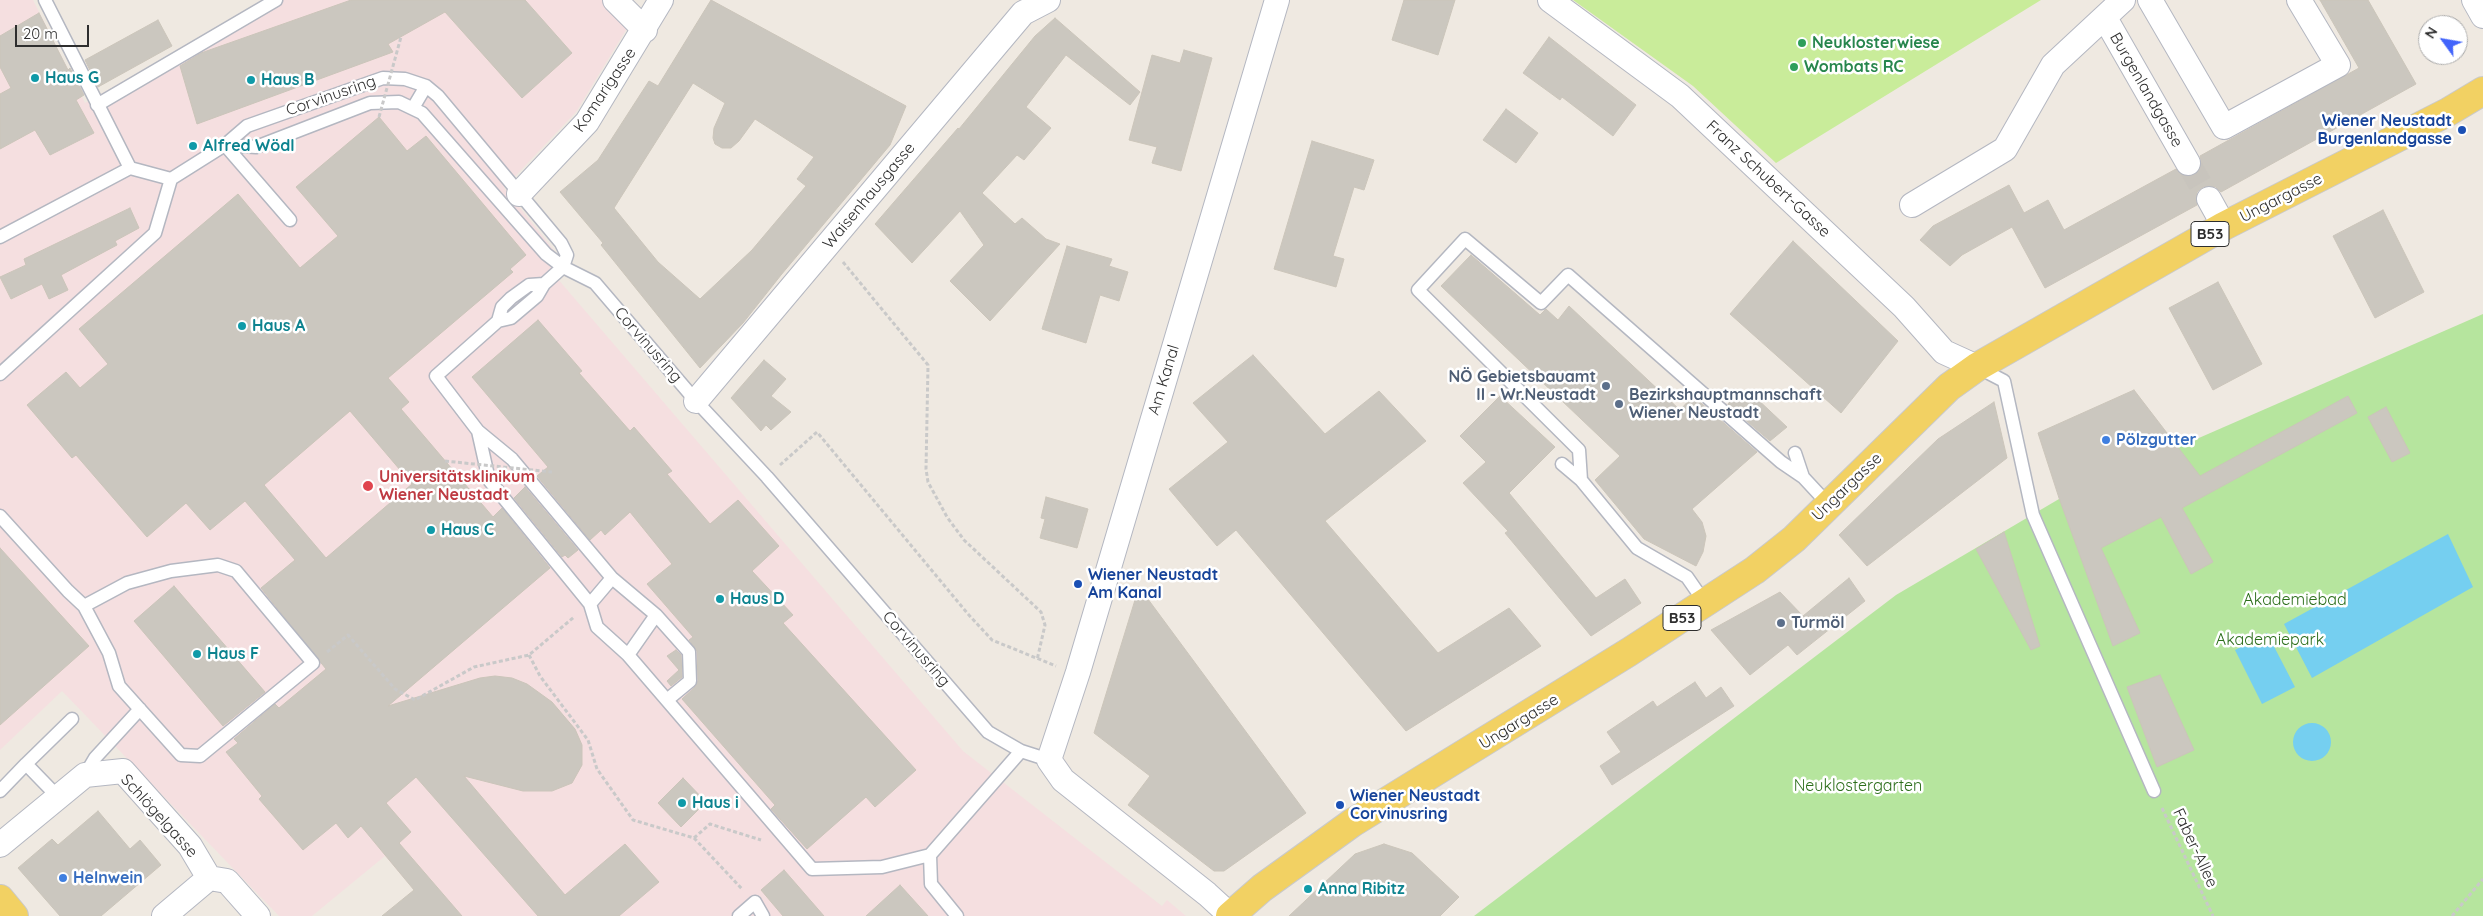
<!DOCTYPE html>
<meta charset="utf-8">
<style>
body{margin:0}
#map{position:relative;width:2483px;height:916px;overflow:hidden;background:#efe9e1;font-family:Quicksand,sans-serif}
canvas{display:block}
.north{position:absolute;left:2418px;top:15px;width:50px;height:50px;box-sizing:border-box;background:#fff;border:1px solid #ababab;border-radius:50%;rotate:302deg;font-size:14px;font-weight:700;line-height:20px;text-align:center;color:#2e2e2e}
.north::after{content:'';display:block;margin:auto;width:18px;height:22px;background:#4264fb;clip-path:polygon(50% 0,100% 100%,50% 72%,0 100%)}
.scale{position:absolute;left:15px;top:25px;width:74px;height:22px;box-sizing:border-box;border:2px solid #2e2e2e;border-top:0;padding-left:6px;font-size:15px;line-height:18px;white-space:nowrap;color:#2e2e2e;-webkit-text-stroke:4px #fff;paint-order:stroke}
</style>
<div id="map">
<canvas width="2483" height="916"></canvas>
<div class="north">N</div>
<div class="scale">20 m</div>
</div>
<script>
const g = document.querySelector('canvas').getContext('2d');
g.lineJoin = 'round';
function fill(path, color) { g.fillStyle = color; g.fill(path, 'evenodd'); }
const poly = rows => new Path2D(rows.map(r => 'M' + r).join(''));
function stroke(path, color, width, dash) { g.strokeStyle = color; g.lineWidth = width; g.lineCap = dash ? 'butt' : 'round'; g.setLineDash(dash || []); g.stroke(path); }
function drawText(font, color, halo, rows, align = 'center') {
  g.font = font + ' Quicksand,sans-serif'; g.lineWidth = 5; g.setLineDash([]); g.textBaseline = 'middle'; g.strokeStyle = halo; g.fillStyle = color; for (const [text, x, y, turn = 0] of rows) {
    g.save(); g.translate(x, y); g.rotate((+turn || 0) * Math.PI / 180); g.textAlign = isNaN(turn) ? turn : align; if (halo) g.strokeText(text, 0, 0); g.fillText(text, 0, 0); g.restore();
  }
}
fill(poly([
 [0,0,33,0,85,103,265,0,602,0,629,25,576,112,504,188,565,264,557,278,963,751,1162,906,1167,900,1186,916,436,916,385,856,312,916,279,916,62,691,0,750]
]), '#f5dfe0');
fill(poly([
 [2483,314,2483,916,1474,916,1896,595,2059,499]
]), '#b6e59e');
fill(poly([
 [1573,0,2041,0,1776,163,1693,86]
]), '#c9ec9a');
fill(poly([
 [2448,534,2473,587,2312,678,2284,624],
 [2267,633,2295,687,2262,704,2235,650],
 '2293 742a19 19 0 1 1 38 0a19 19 0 1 1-38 0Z'
]), '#75cff0');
const building = poly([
 [351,0,525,0,572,53,522,98,445,12,388,44,393,52,197,124,180,66,201,53,351,0],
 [711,0,906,106,890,145,781,275,743,323,700,368,601,245,603,243,560,192,598,160,649,81,658,86,711,0],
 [693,83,725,103,714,128,713,138,715,144,722,148,731,148,739,141,755,119,814,157,797,179,806,186,752,250,700,299,658,262,614,208,693,83],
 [1404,0,1455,0,1438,55,1392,40,1404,0],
 [2320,0,2368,0,2416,84,2221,192,2216,187,2203,187,2197,192,2197,205,2045,288,2012,227,1962,255,1950,266,1920,240,1933,226,2009,185,2024,213,2048,200,2064,230,2176,169,2182,175,2188,177,2195,175,2202,164,2200,156,2359,68,2320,0],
 [39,13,68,70,70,68,84,95,76,100,94,133,50,155,35,130,0,149,0,94,11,88,0,67,0,36,39,13],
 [1055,18,1140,92,1130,105,1066,55,1026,107,1051,128,1024,160,1017,155,982,193,1015,224,1022,218,1046,239,1060,244,990,321,950,281,984,245,960,211,912,263,875,224,958,128,959,129,1035,36,1055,18],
 [158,20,172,46,98,87,85,60,158,20],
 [1549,37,1636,105,1613,136,1562,97,1560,100,1523,73,1549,37],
 [1184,50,1212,58,1181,171,1152,163,1157,147,1129,140,1152,55,1180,63,1184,50],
 [1506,109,1538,133,1516,163,1483,140,1506,109],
 [379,117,407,151,426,136,526,255,510,269,513,272,388,378,409,402,401,409,493,517,502,508,550,568,388,706,480,678,495,676,512,678,527,684,552,702,575,729,582,745,582,765,572,783,552,791,523,791,464,776,565,895,625,844,659,882,619,916,538,916,416,777,386,803,411,832,399,843,462,916,382,916,414,890,361,826,348,838,336,823,303,850,259,799,262,796,226,752,238,743,234,739,275,704,279,708,326,669,261,588,295,560,245,501,210,530,186,503,147,537,76,455,72,458,27,405,66,372,80,388,108,364,79,329,238,194,300,268,338,236,296,187,379,117],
 [350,411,412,484,326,558,264,485,350,411],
 [1312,141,1374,160,1364,190,1354,187,1333,256,1344,259,1336,287,1274,269,1312,141],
 [130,208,139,228,115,241,117,245,61,275,68,290,49,299,42,284,11,299,0,277,26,265,24,259,130,208],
 [2383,210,2424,292,2375,318,2333,236,2383,210],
 [1793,241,1898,341,1841,413,1730,314,1793,241],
 [1067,246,1112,259,1109,266,1128,272,1119,301,1100,295,1086,343,1042,329,1067,246],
 [1471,255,1540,315,1546,309,1558,320,1569,306,1680,410,1693,396,1757,452,1692,509,1702,522,1706,536,1703,552,1696,566,1644,539,1595,480,1620,456,1441,286,1471,255],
 [2218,282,2262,364,2213,390,2169,308,2218,282],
 [538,320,582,371,579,373,630,431,634,427,672,471,667,474,710,524,738,500,779,546,752,571,793,615,783,623,916,770,875,807,866,797,807,849,771,809,775,805,682,699,695,687,698,681,697,651,689,640,693,637,647,584,672,564,630,512,605,535,601,530,590,540,537,476,548,467,472,377,538,320],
 [1253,355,1325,434,1379,391,1426,441,1325,521,1438,653,1509,608,1541,646,1406,731,1236,530,1217,546,1169,489,1228,442,1193,403,1253,355],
 [764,360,786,379,771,396,791,412,771,430,766,425,761,431,731,398,764,360],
 [1734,389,1754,396,1787,427,1770,441,1728,405,1734,389],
 [2134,390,2200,476,2348,396,2357,413,2182,508,2213,562,2191,574,2161,517,2101,548,2140,633,2113,646,2059,498,2038,433,2134,390],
 [1500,396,1555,447,1509,493,1596,598,1625,579,1641,603,1591,636,1505,533,1508,531,1463,483,1486,462,1460,436,1500,396],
 [1994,402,2007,458,1867,566,1839,535,1938,439,1994,402],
 [2386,407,2410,453,2392,462,2368,417,2386,407],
 [525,487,578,550,568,558,565,555,562,557,514,498,525,487],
 [1046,497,1088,509,1077,548,1040,538,1045,519,1041,518,1046,497],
 [2004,532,2040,646,2031,650,1976,549,2004,532],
 [0,548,89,646,0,725,0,548],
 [1849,578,1865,601,1797,655,1788,645,1750,675,1711,630,1780,592,1803,616,1849,578],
 [174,586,265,692,223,726,134,621,174,586],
 [1139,587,1306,813,1224,871,1214,871,1128,805,1150,776,1094,733,1139,587],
 [676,650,681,655,682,677,671,686,667,681,679,670,667,656,676,650],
 [2160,675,2194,750,2157,767,2127,687,2160,675],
 [1695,682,1706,698,1721,687,1734,706,1612,785,1600,766,1621,752,1607,732,1653,701,1657,707,1695,682],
 [683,778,706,802,681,827,658,803,683,778],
 [98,811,130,849,140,840,161,865,101,916,60,916,18,868,52,839,58,845,98,811],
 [1384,844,1412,853,1459,897,1440,916,1289,916,1355,854,1384,844],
 [784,870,824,916,783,916,761,890,784,870],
 [900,885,928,916,866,916,900,885]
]);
fill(building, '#cbc7bf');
stroke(building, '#cbc5ba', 1);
stroke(poly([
 [2188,163,2209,199]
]), '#c8c4bd', 24, [24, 12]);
const service = poly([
 [45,0,130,168],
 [97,105,276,0],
 [413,108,426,86],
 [225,145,256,147,370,103,399,102,422,113,546,254,563,267,595,283,696,401,767,477,988,732,1021,751,1049,760],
 [225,145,290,220],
 [0,237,130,168,171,179,225,145,247,126,383,78,405,79,426,86,438,96,561,243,567,255,563,267],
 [563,267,544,284,537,296,511,318,498,321,436,376,478,431,512,459,612,578,656,615,628,655,812,869,882,867,930,855,1021,751],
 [498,321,502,307,511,298,529,285,544,284],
 [1977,367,2004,381,2033,515,2154,791],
 [0,374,155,233,171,179],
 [478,431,489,480,590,604,597,627,628,655],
 [1795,453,1803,477],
 [1562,464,1581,480],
 [0,516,68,591,84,606,109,653,119,686,181,755,200,756,313,663,236,571,218,565,171,571,127,583,84,606],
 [1705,603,1687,577,1637,548,1581,480,1579,450,1418,290,1465,239,1541,303,1568,275,1781,462,1803,477,1829,505],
 [590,604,612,578],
 [656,615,689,652,690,681,667,700],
 [26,764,72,719],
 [85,775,95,758,140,709],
 [0,791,26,764,58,797],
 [930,855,931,884,957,916],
 [739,916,755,902,763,916]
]);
const minor = poly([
 [615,0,645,30],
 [1550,0,1680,96,1904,307,1944,352,1977,367],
 [2150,0,2224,127,2338,65,2299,0],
 [2474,0,2483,16],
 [2105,18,2188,163],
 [519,194,587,122,661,0],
 [2209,199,2224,226],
 [1912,205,2005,149,2053,65,2123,0],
 [696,401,1023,13,1048,0],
 [0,845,85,775,123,771,190,846,209,878,227,881,258,916],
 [1230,915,1207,894,1063,780,1049,760,1078,672,1277,0],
 [164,916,209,878]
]);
const primary = poly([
 [0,899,14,916],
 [1230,916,1262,888,1352,823,1629,652,1755,570,1794,539,1949,387,1977,367,2224,226,2448,112,2483,91]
]);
stroke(service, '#b4b7c1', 15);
stroke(minor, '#b4b7c1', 26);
stroke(primary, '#c9c9c9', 30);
stroke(poly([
 [843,262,928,365,926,469,928,482,947,517,964,540,1041,612,1045,625,1037,660],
 [780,465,817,432,968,614,992,640,1056,666],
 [327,652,348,635,395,689,415,700,474,667,529,655,574,617],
 [529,655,540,676,588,740,597,769,633,820,694,838,743,890],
 [2162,808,2213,916],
 [694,838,710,824,761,840],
 [2452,916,2483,879]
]), '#c9c9c9', 3, [4, 2.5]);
stroke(service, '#fff', 12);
stroke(minor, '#fff', 24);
stroke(primary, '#f2d163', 28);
stroke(poly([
 [379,117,401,37],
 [445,461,552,472]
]), '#c9c9c9', 3, [4, 2.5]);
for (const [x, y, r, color] of [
 [1802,43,5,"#2e9e5b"],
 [1794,67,5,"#2e9e5b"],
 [35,78,5,"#0f9aa8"],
 [251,80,5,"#0f9aa8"],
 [2462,130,5,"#1a4fb4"],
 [193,146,5,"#0f9aa8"],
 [242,326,5,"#0f9aa8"],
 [1606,386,5,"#5c6f8a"],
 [1619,404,5,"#5c6f8a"],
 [2106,440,5,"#3f7fe0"],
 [368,486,6,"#e0444e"],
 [431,530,5,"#0f9aa8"],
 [1078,584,5,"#1a4fb4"],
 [720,599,5,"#0f9aa8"],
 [1781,623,5,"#5c6f8a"],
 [197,654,5,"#0f9aa8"],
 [682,803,5,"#0f9aa8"],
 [1340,805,5,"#1a4fb4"],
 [63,878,5,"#3f7fe0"],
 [1308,889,5,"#0f9aa8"]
]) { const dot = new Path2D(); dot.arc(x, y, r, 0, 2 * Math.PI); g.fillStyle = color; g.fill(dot); stroke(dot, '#fff', 2); }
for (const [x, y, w] of [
 [2210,234,38],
 [1682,618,38]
]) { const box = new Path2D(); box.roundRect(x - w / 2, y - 12.5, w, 25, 4); g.fillStyle = '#fff'; g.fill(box); stroke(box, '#2e2e2e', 1); }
drawText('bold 15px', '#2e2e2e', null, [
 ["B53",2210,234],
 ["B53",1682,618]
]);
drawText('bold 16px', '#27864d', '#fff', [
 ["Neuklosterwiese",1812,43],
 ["Wombats RC",1804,67]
], 'left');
drawText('bold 16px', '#0d838f', '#fff', [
 ["Haus G",45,78],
 ["Haus B",261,80],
 ["Alfred Wödl",203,146],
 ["Haus A",252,326],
 ["Haus C",441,530],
 ["Haus D",730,599],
 ["Haus F",207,654],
 ["Haus i",692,803],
 ["Anna Ribitz",1318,889]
], 'left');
drawText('16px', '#2e2e2e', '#fff', [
 ["Komarigasse",605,90,-56],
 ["Burgenlandgasse",2146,90,60],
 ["Corvinusring",331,96,-19],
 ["Franz Schubert-Gasse",1768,179,43],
 ["Waisenhausgasse",869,196,-50],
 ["Ungargasse",2281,198,-27],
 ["Corvinusring",648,345,49],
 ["Am Kanal",1164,380,-73],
 ["Ungargasse",1847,487,-44],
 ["Corvinusring",916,649,49],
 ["Ungargasse",1519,722,-32],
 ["Schlögelgasse",159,816,48],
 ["Faber-Allee",2195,848,65]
]);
drawText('bold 16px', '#164399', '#fff', [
 ["Wiener Neustadt",2452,121,"right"],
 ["Burgenlandgasse",2452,139,"right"],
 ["Wiener Neustadt",1088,575],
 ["Am Kanal",1088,593],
 ["Wiener Neustadt",1350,796],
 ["Corvinusring",1350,814]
], 'left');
drawText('bold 16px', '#4e5e75', '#fff', [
 ["NÖ Gebietsbauamt",1596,377,"right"],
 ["II - Wr.Neustadt",1596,395,"right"],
 ["Bezirkshauptmannschaft",1629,395],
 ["Wiener Neustadt",1629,413],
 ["Turmöl",1791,623]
], 'left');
drawText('bold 16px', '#366cbe', '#fff', [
 ["Pölzgutter",2116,440],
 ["Helnwein",73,878]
], 'left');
drawText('bold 16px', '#be3a42', '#fff', [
 ["Universitätsklinikum",379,477],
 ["Wiener Neustadt",379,495]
], 'left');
drawText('16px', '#2c6e1b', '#fff', [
 ["Akademiebad",2295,600],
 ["Akademiepark",2270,640],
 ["Neuklostergarten",1858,786]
]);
</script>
